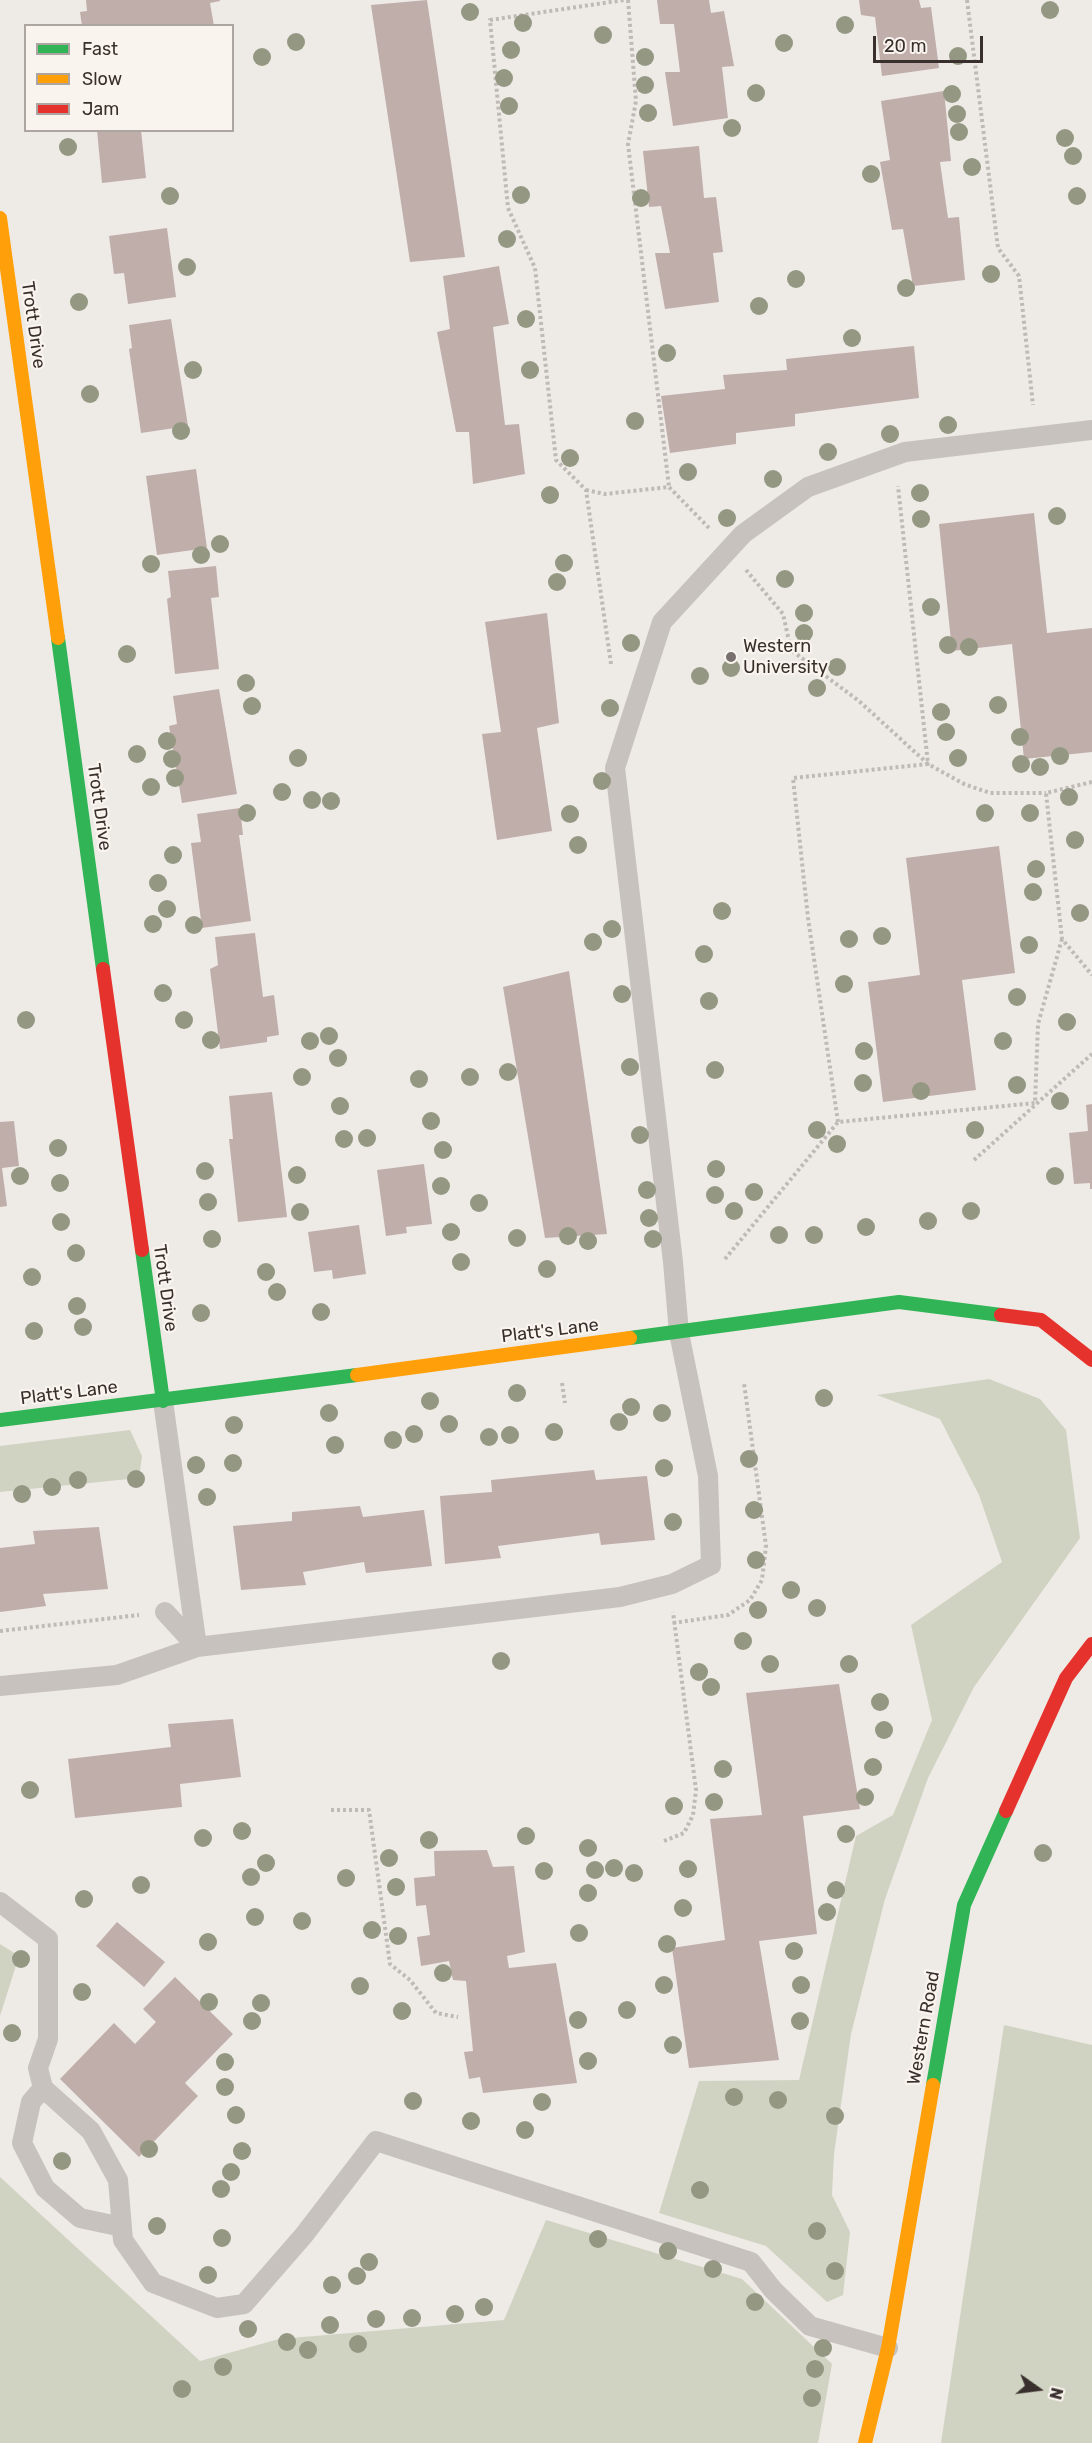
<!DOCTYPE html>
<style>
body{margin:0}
#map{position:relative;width:1092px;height:2443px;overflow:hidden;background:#eeeae6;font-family:Rubik,sans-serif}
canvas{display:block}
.legend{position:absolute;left:24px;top:24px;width:210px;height:108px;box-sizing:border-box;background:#faf4ef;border:2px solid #ada5a1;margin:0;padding:8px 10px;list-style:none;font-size:18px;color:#392f2d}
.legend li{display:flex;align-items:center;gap:12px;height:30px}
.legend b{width:30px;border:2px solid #ada5a1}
.north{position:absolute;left:1008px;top:2359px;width:60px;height:60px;-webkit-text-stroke:4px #faf4ef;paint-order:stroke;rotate:104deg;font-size:16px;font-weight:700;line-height:24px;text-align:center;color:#392f2d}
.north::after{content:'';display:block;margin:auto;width:21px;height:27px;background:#392f2d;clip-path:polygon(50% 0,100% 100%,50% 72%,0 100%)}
.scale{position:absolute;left:873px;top:36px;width:110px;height:27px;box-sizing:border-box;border:3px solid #392f2d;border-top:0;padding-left:8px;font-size:18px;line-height:21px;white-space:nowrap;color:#392f2d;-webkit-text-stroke:4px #faf4ef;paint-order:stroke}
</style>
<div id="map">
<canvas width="1092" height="2443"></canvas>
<ul class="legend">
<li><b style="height:8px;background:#30b455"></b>Fast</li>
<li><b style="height:8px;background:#ff9f0a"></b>Slow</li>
<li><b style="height:8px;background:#e5322d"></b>Jam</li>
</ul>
<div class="north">N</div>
<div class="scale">20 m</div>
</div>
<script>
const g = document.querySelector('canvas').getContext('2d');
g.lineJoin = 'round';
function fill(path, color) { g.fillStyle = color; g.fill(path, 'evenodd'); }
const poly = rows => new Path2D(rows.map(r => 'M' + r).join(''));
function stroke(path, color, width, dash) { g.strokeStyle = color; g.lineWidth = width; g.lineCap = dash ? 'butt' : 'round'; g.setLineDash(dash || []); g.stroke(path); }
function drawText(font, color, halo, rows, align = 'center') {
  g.font = font + ' Rubik,sans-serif'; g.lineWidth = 4.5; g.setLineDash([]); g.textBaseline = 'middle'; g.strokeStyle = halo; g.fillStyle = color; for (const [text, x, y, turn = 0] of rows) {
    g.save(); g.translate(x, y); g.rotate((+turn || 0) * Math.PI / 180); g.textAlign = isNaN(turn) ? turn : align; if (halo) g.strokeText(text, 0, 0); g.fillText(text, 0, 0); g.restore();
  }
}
fill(poly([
 [989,1379,1040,1399,1066,1430,1080,1538,974,1687,928,1778,885,1899,851,2034,834,2154,832,2195,850,2232,843,2295,827,2302,766,2246,659,2213,699,2081,799,2080,856,1836,893,1815,932,1720,911,1625,1002,1562,979,1495,940,1419,877,1395],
 [130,1430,142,1456,139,1478,0,1492,0,1446],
 [0,1944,19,1956,0,2016],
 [1004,2025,1092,2045,1092,2443,941,2443],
 [0,2177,200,2361,279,2339,504,2320,546,2220,742,2279,832,2364,818,2443,0,2443]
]), '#d1d3c2');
fill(poly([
 [86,0,220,0,220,1,210,3,214,26,82,26,80,12,87,11],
 [427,0,465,257,410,262,371,5],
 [657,0,709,0,711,13,724,11,734,66,722,67,728,118,673,126,665,72,680,72,674,24,660,24],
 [859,0,919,0,921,8,931,7,939,68,882,76,875,17,861,15],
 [944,91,951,161,940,162,948,218,959,217,965,280,913,286,903,229,892,230,880,162,890,160,881,101],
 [97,130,141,130,146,178,102,183],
 [699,146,704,198,716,197,723,252,713,253,719,302,665,309,655,253,670,253,661,206,649,207,643,151],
 [167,228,176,297,128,304,124,273,114,274,109,236],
 [499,266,509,324,493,327,505,425,519,424,525,474,473,484,469,432,456,432,437,332,450,329,443,276],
 [171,319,188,426,141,433,129,349,132,348,129,325],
 [914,346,919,398,795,414,795,426,736,433,736,444,670,453,661,396,725,389,723,375,787,370,786,359],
 [196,469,207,548,157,555,146,476],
 [1034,513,1047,633,1092,628,1092,752,1024,759,1012,644,952,651,939,524],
 [216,566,219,597,211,598,219,669,175,674,167,599,171,597,168,571],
 [547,613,559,723,537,728,552,831,497,840,482,734,501,732,485,622],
 [219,689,237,794,182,803,169,726,177,724,173,696],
 [240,808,243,835,239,835,251,921,202,928,191,843,201,842,197,814],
 [999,846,1015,973,962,980,976,1090,883,1102,868,982,920,975,906,858],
 [255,933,263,997,274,995,279,1035,267,1037,267,1042,220,1049,210,969,218,965,215,937],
 [569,971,607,1234,545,1238,503,987],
 [272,1092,287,1217,238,1222,229,1139,233,1139,229,1096],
 [1092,1104,1092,1189,1090,1189,1090,1183,1074,1184,1069,1133,1088,1131,1086,1105],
 [14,1121,19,1166,2,1168,7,1206,0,1207,0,1122],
 [424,1164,432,1224,406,1227,407,1233,386,1236,377,1170],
 [359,1225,366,1274,333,1279,332,1270,314,1272,308,1232],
 [594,1470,596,1480,647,1476,655,1540,601,1545,599,1533,498,1546,501,1558,445,1564,440,1496,492,1492,491,1480],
 [360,1506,363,1517,424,1510,432,1566,366,1573,364,1562,303,1572,306,1585,241,1590,233,1526,292,1521,292,1512],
 [99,1527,108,1589,43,1594,46,1606,0,1612,0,1548,35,1544,33,1531],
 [839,1684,860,1809,803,1816,817,1934,759,1941,779,2060,689,2068,672,1948,725,1940,710,1819,762,1815,746,1693],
 [233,1719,241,1777,180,1784,182,1807,75,1818,68,1759,171,1747,168,1724],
 [487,1850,493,1867,514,1866,525,1952,507,1956,509,1968,556,1963,577,2083,483,2093,480,2077,469,2079,464,2052,473,2051,466,1981,453,1980,449,1961,421,1966,417,1937,430,1935,426,1905,416,1906,414,1878,435,1876,434,1851],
 [117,1922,165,1962,144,1987,96,1946],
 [175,1977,233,2034,185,2083,198,2096,139,2157,60,2079,114,2023,135,2044,156,2022,143,2009]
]), '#c0aeaa');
stroke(poly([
 [628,0,636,101,628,144,669,487],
 [967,0,998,248,1019,276,1033,405],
 [586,490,605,494,669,487,710,529],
 [746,570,783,614,791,650,859,701,928,764,898,486],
 [611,664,586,490,556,460,535,268,508,208,490,20,624,0],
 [1092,782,1046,793,1062,939,1092,975],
 [838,1122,808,918,793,778,928,764,964,784,990,793,1046,793],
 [974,1160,1092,1054],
 [725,1259,838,1122,1035,1103,1038,1024,1062,939],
 [562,1383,565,1403],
 [673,1623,728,1615,750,1600,762,1580,766,1546,744,1383],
 [0,1631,139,1615],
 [331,1810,369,1810,390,1964,410,1980,436,2013,458,2017],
 [664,1841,684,1833,693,1815,696,1790,673,1612]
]), '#c0bab7', 4, [3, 3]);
stroke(poly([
 [163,1401,197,1647],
 [165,1612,197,1647],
 [0,1686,117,1675,197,1647,620,1597,672,1584,711,1565,708,1476,679,1333,673,1262,615,768,662,622,743,534,808,487,905,452,1092,430],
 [0,1902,48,1939,48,2039,38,2068,43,2088,91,2131,118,2180,123,2240,153,2283,217,2308,244,2304,304,2235,376,2141,751,2262,773,2290,810,2326,888,2348],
 [43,2088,31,2102,22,2143,45,2188,80,2218,122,2227]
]), '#c8c2be', 20);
stroke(poly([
 [58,638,103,969],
 [142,1250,163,1401],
 [630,1338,899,1302,1001,1315],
 [0,1420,357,1375],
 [933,2085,964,1905,1006,1811]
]), '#30b455', 14);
stroke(poly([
 [0,218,58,638],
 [357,1375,630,1338],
 [865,2443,888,2348,933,2085]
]), '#ff9f0a', 14);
stroke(poly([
 [103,969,142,1250],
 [1001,1315,1041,1320,1092,1360],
 [1006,1811,1066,1678,1092,1644]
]), '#e5322d', 14);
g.fillStyle = '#949883';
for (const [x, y] of [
 [1050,10],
 [470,12],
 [523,23],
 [845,25],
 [603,35],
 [296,42],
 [784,43],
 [511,50],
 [958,56],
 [262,57],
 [645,57],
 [504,78],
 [645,85],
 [756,93],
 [952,94],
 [509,106],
 [648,113],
 [957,114],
 [732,128],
 [959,132],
 [1065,138],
 [68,147],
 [1073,156],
 [972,167],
 [871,174],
 [521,195],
 [170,196],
 [1077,196],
 [641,198],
 [507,239],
 [187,267],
 [991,274],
 [796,279],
 [906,288],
 [79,302],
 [759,306],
 [526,319],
 [852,338],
 [667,353],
 [193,370],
 [530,370],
 [90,394],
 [635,421],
 [948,425],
 [181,431],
 [890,434],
 [828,452],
 [570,458],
 [688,472],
 [773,479],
 [920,493],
 [550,495],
 [1057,516],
 [727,518],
 [921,519],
 [220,544],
 [201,555],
 [564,563],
 [151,564],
 [785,579],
 [557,582],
 [931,607],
 [804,613],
 [804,633],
 [631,643],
 [948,645],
 [969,647],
 [127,654],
 [837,667],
 [731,668],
 [700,676],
 [246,683],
 [817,688],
 [998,705],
 [252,706],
 [610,708],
 [941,712],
 [946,732],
 [1020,737],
 [167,741],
 [137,754],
 [1060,756],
 [298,758],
 [958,758],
 [172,759],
 [1021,764],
 [1040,767],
 [175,778],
 [602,781],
 [151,787],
 [282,792],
 [1069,797],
 [312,800],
 [331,801],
 [247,813],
 [985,813],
 [1030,813],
 [570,814],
 [1075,840],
 [578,845],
 [173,855],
 [1036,869],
 [158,883],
 [1033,892],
 [167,909],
 [722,911],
 [1080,913],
 [153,924],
 [194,925],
 [612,929],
 [882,936],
 [849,939],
 [593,942],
 [1029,945],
 [704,954],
 [844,984],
 [163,993],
 [622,994],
 [1017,997],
 [709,1001],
 [26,1020],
 [184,1020],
 [1067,1022],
 [329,1036],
 [211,1040],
 [310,1041],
 [1003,1041],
 [864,1051],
 [338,1058],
 [630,1067],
 [715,1070],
 [508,1072],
 [302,1077],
 [470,1077],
 [419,1079],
 [863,1083],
 [1017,1085],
 [921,1091],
 [1060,1101],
 [340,1106],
 [431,1121],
 [817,1130],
 [975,1130],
 [640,1135],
 [367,1138],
 [344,1139],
 [837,1144],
 [58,1148],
 [443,1150],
 [716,1169],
 [205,1171],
 [297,1175],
 [20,1176],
 [1055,1176],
 [60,1183],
 [441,1186],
 [647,1190],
 [754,1192],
 [715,1195],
 [208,1202],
 [479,1203],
 [734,1211],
 [971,1211],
 [300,1212],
 [649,1218],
 [928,1221],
 [61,1222],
 [866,1227],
 [451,1232],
 [779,1235],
 [814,1235],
 [568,1236],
 [517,1238],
 [212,1239],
 [653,1239],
 [588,1241],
 [76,1253],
 [461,1262],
 [547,1269],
 [266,1272],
 [32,1277],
 [277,1292],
 [77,1306],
 [321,1312],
 [201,1313],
 [83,1327],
 [34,1331],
 [517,1393],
 [824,1398],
 [430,1401],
 [631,1407],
 [329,1413],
 [662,1413],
 [619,1422],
 [449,1424],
 [234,1425],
 [554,1432],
 [414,1434],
 [510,1435],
 [489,1437],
 [393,1440],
 [335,1445],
 [749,1459],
 [233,1463],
 [196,1465],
 [664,1468],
 [136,1479],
 [78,1480],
 [52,1487],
 [22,1494],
 [207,1497],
 [754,1510],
 [673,1522],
 [756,1560],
 [791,1590],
 [817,1608],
 [758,1610],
 [743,1641],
 [501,1661],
 [770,1664],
 [849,1664],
 [699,1672],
 [711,1687],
 [880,1702],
 [884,1730],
 [873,1767],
 [723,1769],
 [30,1790],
 [865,1797],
 [714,1802],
 [674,1806],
 [242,1831],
 [846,1834],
 [526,1836],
 [203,1838],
 [429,1840],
 [588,1848],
 [1043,1853],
 [389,1858],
 [266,1863],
 [614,1868],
 [688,1869],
 [595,1870],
 [544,1871],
 [634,1873],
 [251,1877],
 [346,1878],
 [141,1885],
 [396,1887],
 [836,1890],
 [588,1893],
 [84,1899],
 [683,1908],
 [827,1912],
 [255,1917],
 [302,1921],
 [372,1930],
 [579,1933],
 [398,1936],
 [208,1942],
 [667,1944],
 [794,1951],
 [21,1959],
 [443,1973],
 [664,1985],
 [801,1985],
 [360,1986],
 [82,1992],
 [209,2002],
 [261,2003],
 [627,2010],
 [402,2011],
 [578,2020],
 [252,2021],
 [800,2021],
 [12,2033],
 [673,2045],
 [588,2061],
 [225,2062],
 [225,2087],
 [734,2097],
 [778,2100],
 [413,2101],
 [542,2102],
 [236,2115],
 [835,2116],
 [471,2121],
 [525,2130],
 [149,2149],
 [242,2151],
 [62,2161],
 [231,2172],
 [221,2189],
 [700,2190],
 [157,2226],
 [817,2231],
 [222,2238],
 [598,2239],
 [668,2251],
 [369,2262],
 [713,2269],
 [835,2271],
 [208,2275],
 [357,2276],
 [332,2285],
 [755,2302],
 [484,2307],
 [455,2314],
 [412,2318],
 [376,2319],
 [330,2325],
 [248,2329],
 [287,2342],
 [358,2344],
 [823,2348],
 [308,2350],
 [223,2367],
 [815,2369],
 [182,2389],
 [812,2398]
]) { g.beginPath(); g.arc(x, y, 9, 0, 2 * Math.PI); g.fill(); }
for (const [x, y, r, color] of [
 [731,657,6,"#78706e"]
]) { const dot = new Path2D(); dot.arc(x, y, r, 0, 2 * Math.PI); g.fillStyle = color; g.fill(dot); stroke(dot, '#faf4ef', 2); }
drawText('18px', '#392f2d', '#faf4ef', [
 ["Trott Drive",33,325,82],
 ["Trott Drive",99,807,82],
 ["Trott Drive",165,1288,82],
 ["Platt's Lane",550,1331,-7],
 ["Platt's Lane",69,1393,-7],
 ["Western Road",924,2028,-80]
]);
drawText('18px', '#392f2d', '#faf4ef', [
 ["Western",743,647],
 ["University",743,668]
], 'left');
</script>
